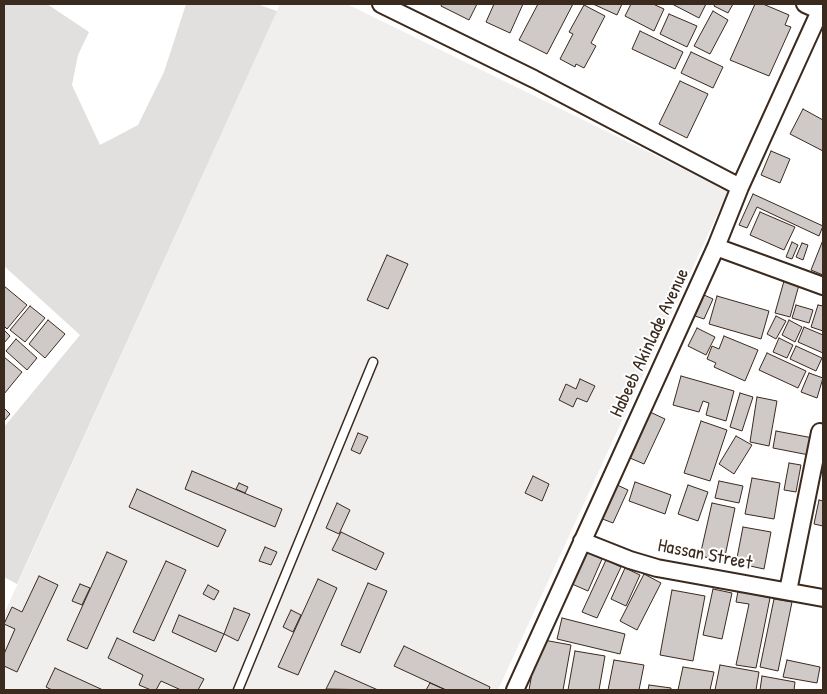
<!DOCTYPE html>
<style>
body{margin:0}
#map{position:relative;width:827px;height:694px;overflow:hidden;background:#fff;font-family:"Patrick Hand",sans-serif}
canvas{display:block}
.frame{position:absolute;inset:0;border:5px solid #3b2a1e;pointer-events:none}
</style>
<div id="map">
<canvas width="827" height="694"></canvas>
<div class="frame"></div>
</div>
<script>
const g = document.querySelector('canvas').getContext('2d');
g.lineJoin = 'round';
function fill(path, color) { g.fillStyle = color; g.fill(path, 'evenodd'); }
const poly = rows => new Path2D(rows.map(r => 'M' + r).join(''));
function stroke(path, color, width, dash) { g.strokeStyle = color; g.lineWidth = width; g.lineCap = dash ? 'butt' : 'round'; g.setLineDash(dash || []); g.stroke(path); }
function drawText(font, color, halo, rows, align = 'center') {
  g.font = font + ' "Patrick Hand",sans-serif'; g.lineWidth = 4; g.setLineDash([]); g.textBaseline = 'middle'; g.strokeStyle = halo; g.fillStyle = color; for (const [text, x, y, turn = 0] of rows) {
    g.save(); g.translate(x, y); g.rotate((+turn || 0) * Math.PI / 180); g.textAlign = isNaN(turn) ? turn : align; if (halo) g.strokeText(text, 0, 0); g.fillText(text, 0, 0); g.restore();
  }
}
fill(poly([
 [280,4,347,4,728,191,498,690,4,690,4,614]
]), '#f1efee');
fill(poly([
 [4,4,47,4,89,32,78,55,72,85,100,145,138,125,164,72,186,4,257,4,277,11,17,584,4,577,4,427,80,335,4,266]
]), '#e2e0de');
const building = poly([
 [442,4,477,4,469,20,441,6,442,4],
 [494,4,523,4,510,33,486,22,494,4],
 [538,4,573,4,547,54,519,40,538,4],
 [593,4,622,4,617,15,593,4],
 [631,4,653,4,664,9,654,31,625,16,631,4],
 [672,4,706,4,699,18,672,4],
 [715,4,733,4,728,13,714,6,715,4],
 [755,4,763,4,789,15,785,25,791,27,769,76,730,60,755,4],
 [584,5,605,16,591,43,596,46,584,68,576,64,575,67,560,59,573,34,569,32,584,5],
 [713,11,728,20,710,54,694,46,713,11],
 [669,14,697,26,687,47,660,34,669,14],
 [640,31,683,52,675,69,632,49,640,31],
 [691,52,723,67,713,88,681,73,691,52],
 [680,81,708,94,687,138,659,124,680,81],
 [803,109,823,120,823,151,790,134,803,109],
 [771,151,790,159,780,183,761,175,771,151],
 [753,194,823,226,819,236,757,207,747,228,739,225,753,194],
 [760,212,795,227,784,250,750,235,760,212],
 [823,240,823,275,811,270,823,240],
 [792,242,798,245,792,259,786,257,792,242],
 [802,243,808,245,803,260,796,257,802,243],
 [387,255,408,264,388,309,367,300,387,255],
 [784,281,799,285,790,317,775,313,784,281],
 [4,286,27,305,7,329,4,326,4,286],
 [704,295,713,299,704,319,695,316,704,295],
 [717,296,769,311,761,339,709,324,717,296],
 [796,305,813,310,809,323,792,318,796,305],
 [818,305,823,306,823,331,811,327,818,305],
 [30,306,45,318,25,342,10,330,30,306],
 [776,316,786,321,776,339,767,334,776,316],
 [48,320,65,334,45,358,29,344,48,320],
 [789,320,802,327,795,342,782,335,789,320],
 [804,327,823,335,823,353,798,342,804,327],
 [697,328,715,337,706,355,688,346,697,328],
 [4,330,10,336,4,343,4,330],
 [724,336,758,350,745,381,714,367,716,363,707,359,712,346,719,349,724,336],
 [779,338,793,345,787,358,773,352,779,338],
 [16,339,37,358,27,370,6,351,16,339],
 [796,346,822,358,816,371,790,359,796,346],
 [767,353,806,371,798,388,759,370,767,353],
 [4,357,22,372,4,394,4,357],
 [809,373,823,378,817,398,801,392,809,373],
 [681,376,734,391,726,421,706,415,709,403,703,401,699,412,673,405,681,376],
 [580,379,595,386,587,402,577,398,573,407,559,400,566,384,576,389,580,379],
 [740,393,753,397,742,431,730,427,740,393],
 [757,397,777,401,769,446,750,442,757,397],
 [4,408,10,414,4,421,4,408],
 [650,412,665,419,644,464,630,458,650,412],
 [701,421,727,430,710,481,684,473,701,421],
 [776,431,813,438,809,455,773,448,776,431],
 [358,433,368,437,360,454,351,450,358,433],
 [736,436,752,445,734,474,719,464,736,436],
 [789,463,801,465,796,492,784,490,789,463],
 [192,471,282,509,275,527,185,489,192,471],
 [533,476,549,484,542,501,525,493,533,476],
 [752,478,780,483,774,519,745,514,752,478],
 [719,481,743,486,739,503,715,498,719,481],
 [635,482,671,495,665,514,629,501,635,482],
 [239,483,248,487,245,493,236,489,239,483],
 [615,484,628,490,613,523,600,518,615,484],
 [688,485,708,492,698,521,678,514,688,485],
 [137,489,226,530,218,547,129,507,137,489],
 [819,500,823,501,823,526,814,524,819,500],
 [337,503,350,510,339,534,326,528,337,503],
 [712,503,735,508,724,561,700,556,712,503],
 [743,527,771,532,764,569,736,563,743,527],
 [341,532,384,553,376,570,332,550,341,532],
 [265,547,277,552,271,565,259,561,265,547],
 [107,552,127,561,87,649,67,640,107,552],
 [587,552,602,559,588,591,572,584,587,552],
 [606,560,621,567,597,618,582,612,606,560],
 [166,561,186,570,154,641,133,632,166,561],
 [625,568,640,575,626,606,611,599,625,568],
 [644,574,661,583,637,630,620,621,644,574],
 [39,576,58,585,17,672,4,666,4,654,15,629,4,624,12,607,22,612,39,576],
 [318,579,337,588,298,675,278,667,318,579],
 [368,583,387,591,360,653,341,645,368,583],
 [80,584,90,588,82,605,72,601,80,584],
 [208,585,219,591,214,600,203,594,208,585],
 [713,589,732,593,722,639,703,635,713,589],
 [672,590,705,596,693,661,660,655,672,590],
 [738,591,770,598,756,668,736,665,749,604,736,602,738,591],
 [774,599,792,602,778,671,760,667,774,599],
 [234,608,250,614,238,641,224,634,234,608],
 [291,610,301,615,293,632,283,627,291,610],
 [179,615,224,634,216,652,172,632,179,615],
 [562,618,625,634,620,654,557,639,562,618],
 [117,638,204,679,198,690,181,690,161,681,156,690,151,690,139,685,143,675,108,658,117,638],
 [538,639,571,645,563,690,529,690,538,639],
 [404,646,490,687,489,690,446,690,394,666,404,646],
 [575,651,605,656,599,690,568,690,575,651],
 [614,660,644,665,639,690,608,690,614,660],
 [787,660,820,667,817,683,783,677,787,660],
 [720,665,759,672,756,690,715,690,720,665],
 [683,667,714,672,710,690,678,690,683,667],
 [55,668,103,690,52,690,46,687,55,668],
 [335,671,378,690,326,689,335,671],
 [762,676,795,682,794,690,760,690,762,676],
 [430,683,446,690,426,690,430,683],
 [649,685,671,688,671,690,648,690,649,685]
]);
fill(building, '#cfcac7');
stroke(building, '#3b2a1e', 1);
const service = poly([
 [238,690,373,362]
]);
const minor = poly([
 [381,4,534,79,740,187],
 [805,4,823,12],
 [716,247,823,286],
 [582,541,630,560,657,568,823,598],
 [788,591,820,432],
 [515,690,716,247,740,187,820,11]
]);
stroke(service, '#3b2a1e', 11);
stroke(minor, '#3b2a1e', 20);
stroke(service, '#fff', 8);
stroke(minor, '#fff', 16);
drawText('19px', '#3b2a1e', '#fff', [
 ["Habeeb Akinlade Avenue",650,343,-65],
 ["Hassan Street",705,555,11]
]);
</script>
